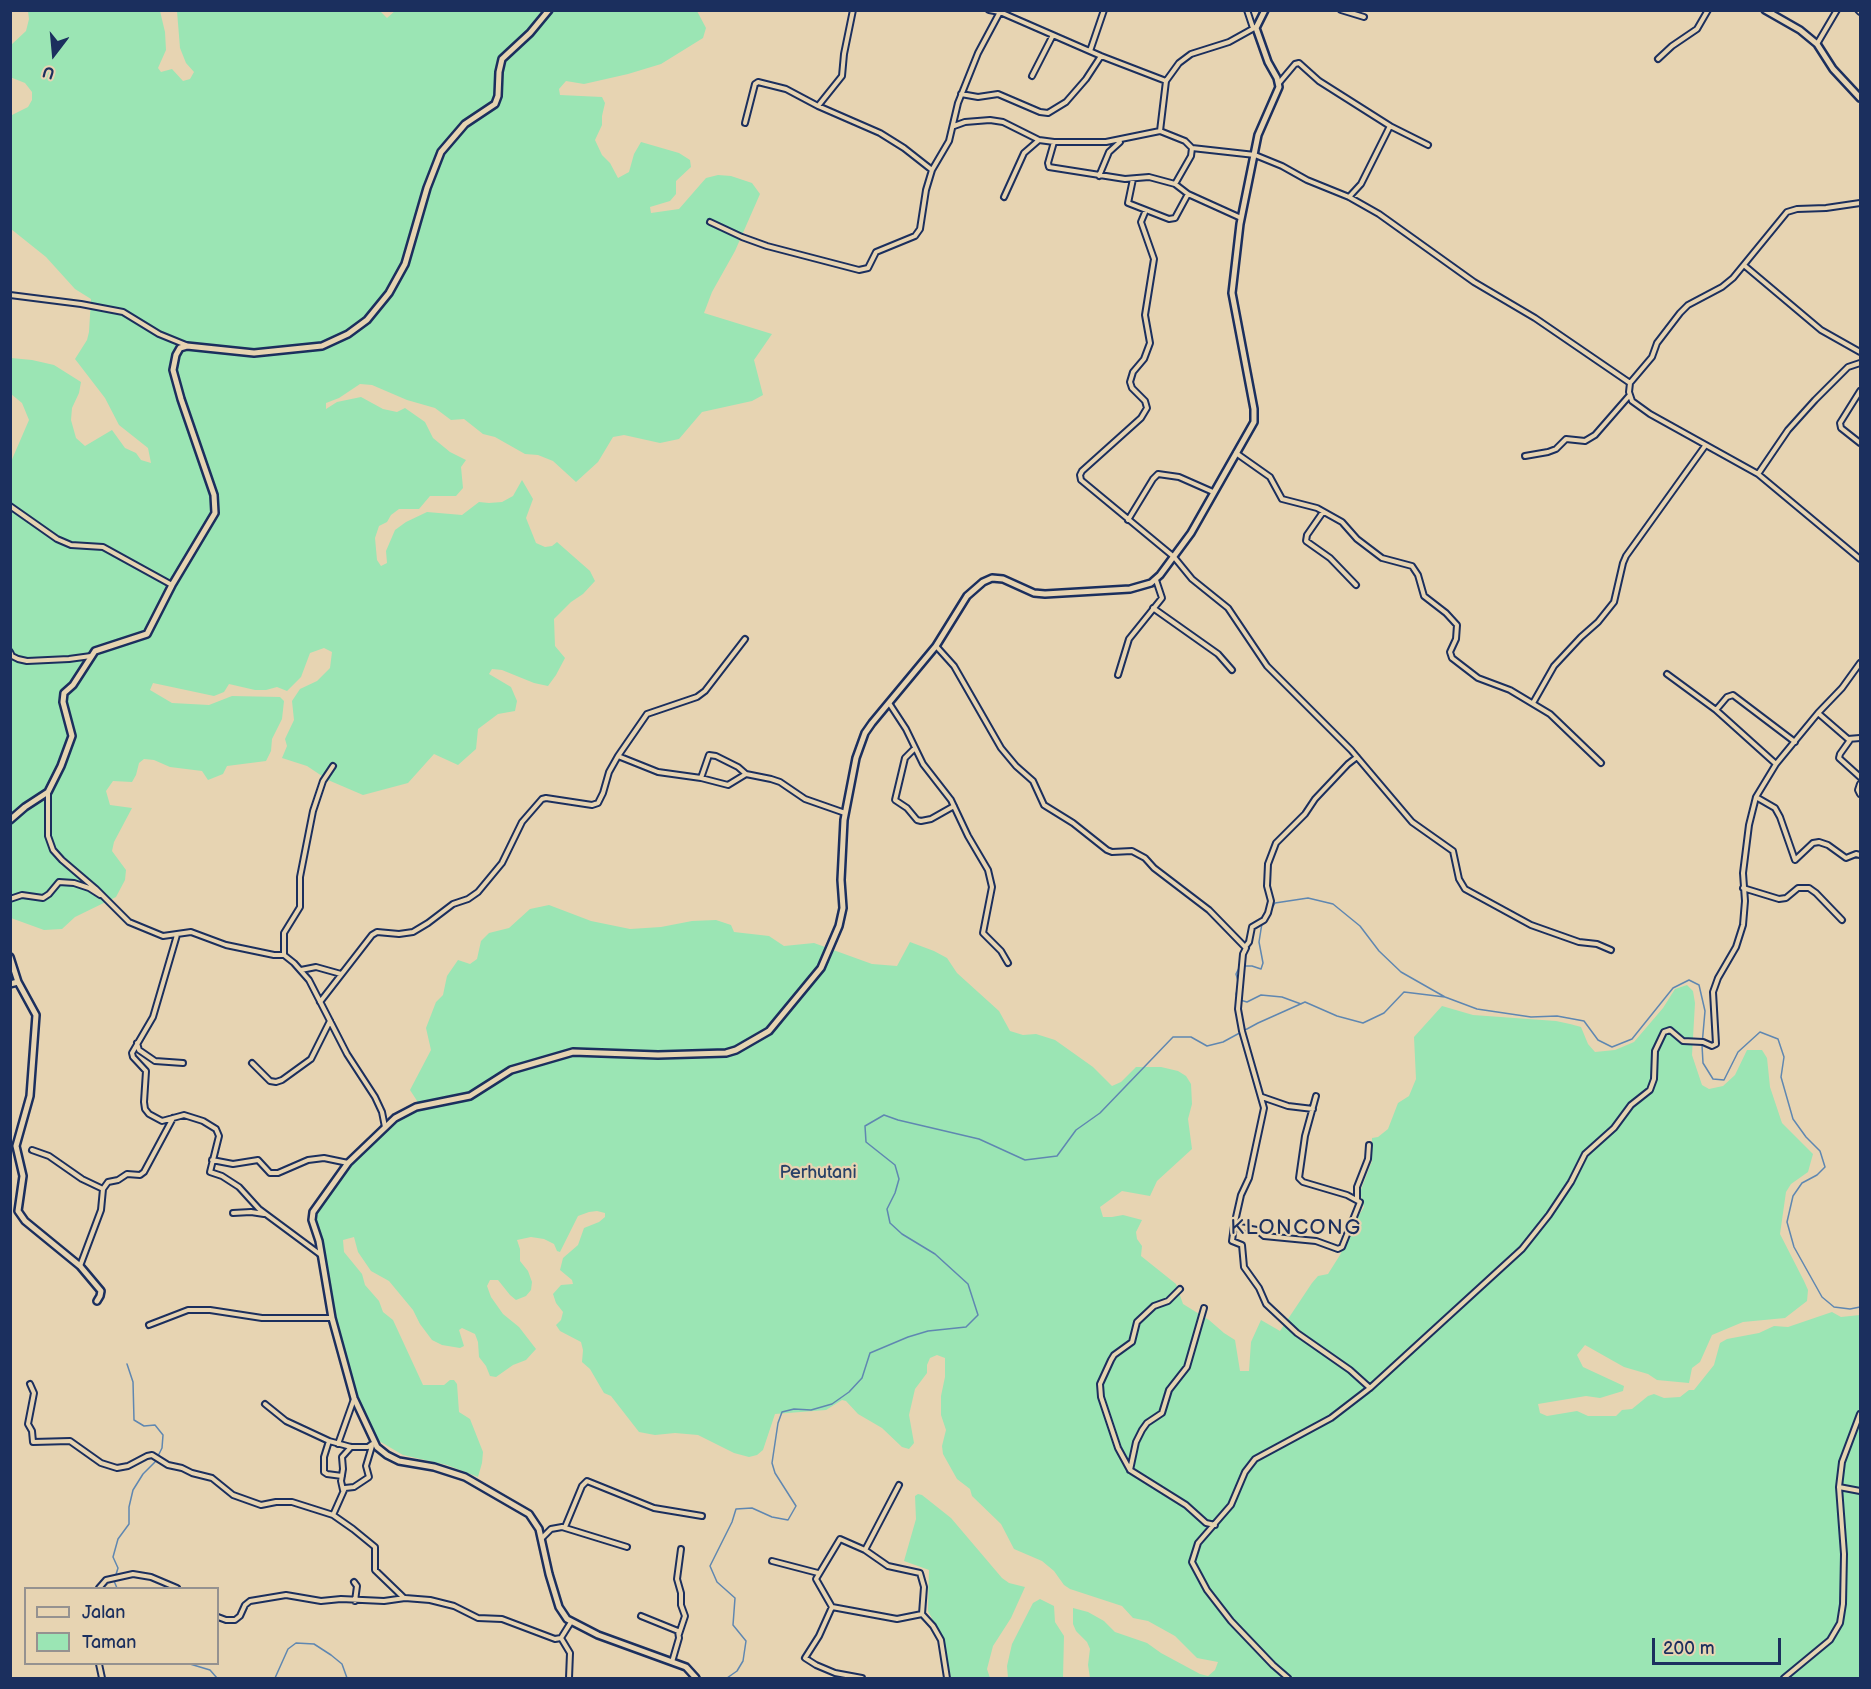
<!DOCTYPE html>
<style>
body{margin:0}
#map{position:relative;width:1871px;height:1689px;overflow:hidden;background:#e7d4b2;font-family:"Balsamiq Sans",sans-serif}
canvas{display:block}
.frame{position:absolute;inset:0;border:12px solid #1b2f5e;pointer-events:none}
.legend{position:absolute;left:24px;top:1587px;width:195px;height:78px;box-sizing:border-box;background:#e7d4b2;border:2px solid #959290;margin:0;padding:8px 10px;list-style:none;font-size:18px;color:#1b2f5e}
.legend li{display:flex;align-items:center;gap:12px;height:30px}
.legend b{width:30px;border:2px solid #959290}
.north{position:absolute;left:24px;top:24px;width:60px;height:60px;-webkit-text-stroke:4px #e7d4b2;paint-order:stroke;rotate:196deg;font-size:16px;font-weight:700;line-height:24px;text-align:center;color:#1b2f5e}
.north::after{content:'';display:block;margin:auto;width:21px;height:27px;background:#1b2f5e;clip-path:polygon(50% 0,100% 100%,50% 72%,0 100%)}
.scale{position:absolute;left:1652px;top:1638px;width:129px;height:27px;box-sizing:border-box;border:3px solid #1b2f5e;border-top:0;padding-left:8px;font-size:18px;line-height:21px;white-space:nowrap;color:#1b2f5e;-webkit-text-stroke:4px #e7d4b2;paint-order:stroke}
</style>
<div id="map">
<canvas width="1871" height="1689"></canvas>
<div class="frame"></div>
<ul class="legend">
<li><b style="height:8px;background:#e7d4b2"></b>Jalan</li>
<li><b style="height:16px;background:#9be5b4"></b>Taman</li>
</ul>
<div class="north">U</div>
<div class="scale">200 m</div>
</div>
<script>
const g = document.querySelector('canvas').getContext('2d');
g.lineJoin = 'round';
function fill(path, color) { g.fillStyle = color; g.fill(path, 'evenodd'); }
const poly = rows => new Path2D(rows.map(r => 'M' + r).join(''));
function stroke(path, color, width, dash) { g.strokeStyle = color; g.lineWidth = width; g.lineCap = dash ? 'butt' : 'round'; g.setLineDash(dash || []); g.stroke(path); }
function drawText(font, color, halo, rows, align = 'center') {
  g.font = font + ' "Balsamiq Sans",sans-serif'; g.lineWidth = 4.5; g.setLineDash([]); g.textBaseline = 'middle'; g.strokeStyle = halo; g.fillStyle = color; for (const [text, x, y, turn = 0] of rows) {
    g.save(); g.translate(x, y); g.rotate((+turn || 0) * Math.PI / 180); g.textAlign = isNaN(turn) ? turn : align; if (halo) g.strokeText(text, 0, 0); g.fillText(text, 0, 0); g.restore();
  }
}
fill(poly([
 [379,10,387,18,396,10,697,11,706,28,703,38,661,64,628,74,584,84,566,81,559,89,560,95,602,97,605,103,602,116,602,125,595,140,602,155,610,163,618,178,629,172,634,154,641,142,679,153,690,160,691,167,676,181,676,194,670,201,650,207,651,213,679,209,706,178,718,175,731,176,752,183,760,194,735,251,712,292,704,313,772,334,754,360,763,395,752,401,702,412,679,439,660,443,624,435,613,437,598,462,576,482,553,461,538,455,525,454,495,437,483,434,464,419,451,420,435,408,407,400,372,385,360,384,339,398,326,403,326,409,337,402,361,397,383,409,397,412,405,408,425,422,433,438,450,452,466,460,461,467,463,488,456,496,430,496,419,509,399,509,391,515,387,522,379,526,375,538,377,560,381,566,387,563,386,551,395,530,406,522,427,512,462,515,479,502,489,503,502,502,513,496,522,480,533,499,526,518,536,543,545,547,552,546,557,542,590,571,595,581,583,594,571,602,554,619,555,646,565,658,556,675,548,686,534,683,502,670,492,669,489,674,511,687,517,701,515,711,498,714,478,729,476,749,458,765,434,754,408,783,363,795,328,780,307,766,282,758,287,746,285,739,294,720,292,701,300,689,317,681,330,668,332,652,324,648,310,653,301,677,287,691,277,687,266,690,255,690,229,684,224,692,214,696,153,683,150,690,172,703,209,705,232,696,280,697,284,701,282,719,272,739,271,751,266,761,227,766,223,774,208,780,202,771,170,767,154,760,144,759,139,763,136,775,132,782,113,781,106,791,110,805,132,808,114,842,112,851,126,870,125,880,116,897,75,917,62,929,44,930,11,918,10,464,29,420,22,403,11,394,11,358,32,360,54,365,81,382,79,393,72,408,71,420,76,438,85,446,112,430,125,448,136,453,141,460,151,463,148,448,119,425,105,398,75,359,87,340,89,332,91,299,75,289,46,257,11,229,10,116,28,107,32,100,32,92,25,83,10,77,11,45,26,31,29,19,28,11,160,11,165,32,166,50,158,68,161,72,172,69,183,81,190,79,194,72,186,63,180,48,177,11],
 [549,905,591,921,630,929,661,927,692,921,716,920,731,925,734,932,769,936,784,946,814,943,872,964,897,966,910,942,934,951,947,958,957,973,999,1011,1010,1031,1023,1035,1036,1034,1055,1040,1093,1067,1112,1086,1121,1082,1136,1067,1161,1067,1178,1071,1186,1076,1191,1084,1192,1104,1188,1119,1192,1149,1157,1181,1150,1196,1122,1191,1100,1207,1103,1217,1112,1217,1123,1215,1142,1220,1136,1232,1137,1239,1142,1246,1141,1256,1176,1284,1183,1304,1209,1320,1224,1333,1235,1340,1240,1371,1249,1371,1251,1342,1261,1320,1280,1331,1312,1283,1318,1276,1328,1274,1340,1255,1356,1220,1364,1207,1360,1192,1372,1161,1372,1138,1378,1137,1388,1129,1398,1103,1409,1096,1416,1079,1414,1037,1442,1006,1473,1015,1556,1021,1570,1024,1581,1027,1588,1044,1595,1052,1615,1050,1634,1042,1663,1008,1675,989,1687,985,1693,991,1695,1003,1692,1055,1702,1085,1709,1089,1723,1086,1735,1075,1747,1050,1762,1050,1767,1058,1770,1087,1782,1123,1813,1154,1808,1172,1791,1184,1786,1192,1780,1234,1804,1281,1808,1290,1807,1301,1785,1318,1743,1322,1712,1335,1700,1362,1692,1368,1689,1383,1657,1380,1648,1374,1624,1367,1585,1345,1577,1355,1583,1367,1624,1386,1623,1391,1600,1398,1586,1396,1538,1404,1540,1413,1547,1416,1577,1411,1588,1416,1616,1416,1622,1410,1632,1409,1648,1396,1654,1394,1664,1398,1680,1397,1689,1390,1694,1390,1714,1365,1720,1343,1727,1339,1759,1333,1774,1326,1788,1327,1832,1312,1841,1317,1860,1315,1860,1678,1090,1678,1088,1665,1090,1649,1087,1642,1076,1631,1073,1624,1073,1608,1088,1612,1104,1621,1115,1632,1147,1643,1161,1653,1200,1674,1208,1676,1215,1670,1218,1662,1197,1658,1175,1636,1148,1621,1133,1618,1122,1606,1070,1589,1064,1585,1054,1571,1042,1561,1014,1549,1001,1524,972,1496,970,1489,957,1479,943,1454,942,1446,946,1430,941,1415,941,1396,945,1377,945,1358,937,1355,930,1358,927,1365,927,1373,915,1389,909,1415,914,1443,909,1449,902,1447,882,1428,858,1414,846,1401,842,1400,826,1410,775,1414,763,1450,757,1455,749,1457,734,1453,698,1435,675,1433,655,1435,639,1432,611,1396,604,1393,590,1369,582,1362,583,1350,581,1342,560,1331,556,1325,561,1320,563,1312,556,1303,553,1294,561,1285,573,1284,572,1280,560,1270,563,1258,578,1245,584,1228,599,1222,605,1217,605,1213,597,1211,589,1212,578,1216,560,1252,557,1251,554,1244,544,1239,531,1237,517,1240,520,1249,520,1261,528,1271,532,1282,531,1290,526,1296,516,1300,510,1295,498,1280,490,1280,487,1286,491,1297,503,1314,519,1327,536,1349,526,1360,513,1365,496,1377,490,1376,486,1366,479,1357,478,1342,475,1334,462,1328,459,1330,464,1346,460,1348,442,1345,432,1340,420,1324,413,1310,389,1281,371,1271,358,1252,354,1237,343,1240,344,1252,362,1274,365,1285,379,1301,383,1312,393,1320,423,1385,444,1385,450,1380,454,1380,457,1384,459,1412,470,1419,483,1452,482,1463,478,1477,447,1465,403,1455,379,1441,363,1409,349,1371,335,1322,314,1214,339,1178,370,1145,401,1116,421,1107,410,1090,431,1050,426,1028,436,1002,443,995,447,976,458,960,470,964,477,959,481,941,489,933,509,928,530,909],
 [918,1494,922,1495,951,1518,1002,1578,1009,1583,1025,1587,1011,1618,993,1646,987,1669,990,1678,951,1678,942,1637,928,1611,929,1570,904,1561,916,1519,915,1496],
 [1040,1599,1054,1606,1055,1622,1064,1636,1063,1678,1008,1678,1007,1666,1012,1644,1033,1603]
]), '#9be5b4');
stroke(poly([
 [1266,919,1275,903,1308,898,1333,904,1360,926,1379,951,1401,972,1445,997,1477,1009,1531,1017,1557,1016,1584,1021,1598,1040,1612,1047,1632,1039,1673,988,1689,980,1699,985,1705,1011,1702,1045,1703,1063,1713,1079,1724,1080,1738,1052,1760,1032,1778,1039,1784,1057,1781,1077,1793,1119,1806,1137,1820,1151,1825,1167,1817,1175,1802,1183,1793,1196,1787,1222,1794,1247,1822,1297,1834,1307,1850,1309,1860,1307],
 [1237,997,1236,994,1239,984,1236,974,1240,966,1252,966,1261,969,1263,963,1259,942,1262,923],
 [1240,1000,1247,1002,1261,995,1282,997,1301,1004],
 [117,1588,114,1581,118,1568,113,1557,118,1539,129,1524,129,1507,133,1490,143,1474,155,1462,162,1448,163,1435,155,1425,144,1426,134,1420,133,1382,127,1364],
 [190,1664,210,1670,217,1678],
 [275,1678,288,1649,296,1643,314,1644,331,1655,342,1664,347,1678],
 [727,1678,737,1671,743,1661,746,1641,733,1625,735,1598,717,1582,710,1566,732,1522,736,1509,752,1508,772,1517,788,1520,796,1506,775,1473,772,1463,778,1423,782,1412,794,1409,811,1410,832,1404,849,1392,862,1378,870,1353,908,1337,928,1331,966,1327,978,1315,968,1284,935,1254,902,1234,890,1223,887,1209,895,1193,899,1179,895,1165,866,1142,865,1126,884,1115,898,1120,979,1139,1025,1160,1057,1156,1076,1130,1100,1113,1173,1037,1191,1037,1207,1046,1223,1042,1258,1023,1305,1002,1337,1016,1363,1023,1384,1013,1404,992,1445,997]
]), '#5f87b1', 1.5);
const street = poly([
 [989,10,1000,12,1101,56,1166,81],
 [1247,10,1253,28],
 [1341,10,1364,17],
 [1858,10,1860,12],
 [1817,44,1837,10],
 [1090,51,1104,10],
 [1658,59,1672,46,1697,29,1708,10],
 [1032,76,1053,35],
 [1279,83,1295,64,1299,63,1319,81,1390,126,1361,184,1349,197],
 [961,94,978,97,998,94,1040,112,1048,113,1066,102,1086,79,1101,56],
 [818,106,842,76,844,54,853,10],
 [745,123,755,84,758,82,786,89,818,106,880,133,904,148,932,170],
 [954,126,965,122,990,120,1003,122,1039,140,1054,142,1106,142,1160,131,1185,141,1192,148,1255,155,1282,166,1307,180,1349,197,1379,214,1474,282,1535,318,1630,383],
 [1390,126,1428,145],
 [1160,131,1166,81,1179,63,1191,54,1229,42,1256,27],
 [1054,142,1048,163,1049,167,1125,179,1149,177,1175,184],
 [1192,148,1191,156,1175,184,1188,194,1241,218],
 [1099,176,1109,152,1120,142],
 [1133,179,1128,203,1169,219,1175,218,1188,194],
 [1004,197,1024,153,1039,140],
 [1860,203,1826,208,1797,209,1787,212,1733,278,1722,287,1688,305,1680,313,1657,343,1652,357,1630,383,1629,392,1632,401,1650,414,1758,474,1860,559],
 [1146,210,1141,222,1154,259,1145,315,1150,343,1144,359,1133,372,1130,382,1132,388,1145,401,1147,408,1141,418,1082,471,1080,475,1081,480,1174,557,1192,579,1228,608,1267,666,1351,750,1412,822,1453,851,1459,879,1465,889,1531,925,1579,942,1597,944,1611,950],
 [710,222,742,237,767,246,859,270,868,268,876,252,915,236,920,229,926,190,932,170,949,141,958,103,978,53,1001,10],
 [1745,266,1821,330,1860,352],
 [10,295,81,304,123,312,159,334,186,345],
 [1860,391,1840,423,1841,428,1860,443],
 [1236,453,1270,477,1282,499,1317,508,1342,522,1357,539,1382,558,1412,566,1418,575,1424,596,1446,613,1457,625,1456,639,1450,652,1452,658,1478,678,1510,690,1550,714,1601,763],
 [1525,456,1548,452,1556,449,1566,439,1585,441,1595,435,1629,396],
 [1758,474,1788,430,1815,400,1848,367,1860,363],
 [10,506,57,539,71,545,103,547,172,585],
 [1323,512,1307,535,1306,541,1330,558,1356,585],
 [1128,520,1153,479,1158,474,1179,477,1213,492],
 [1153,608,1218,654,1232,670],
 [936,646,954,666,1001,748,1016,766,1033,781,1044,805,1073,823,1107,850,1112,852,1132,851,1145,858,1154,868,1209,910,1245,947,1249,942,1252,927,1264,920,1268,913,1271,901,1267,886,1268,864,1276,843,1305,814,1315,799,1348,764,1357,757],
 [10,652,12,656,18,659,27,661,69,659,91,656],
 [1667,674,1716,710,1776,764],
 [1118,675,1129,639,1162,598,1156,580],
 [889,703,906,729,923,764,951,800,968,836,988,870,992,887,983,933,1001,951,1008,963],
 [1533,703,1554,666,1581,637,1598,622,1614,602,1623,563,1626,556,1705,446],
 [1716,710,1727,697,1733,695,1795,742],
 [1818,713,1848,739,1860,738],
 [1850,740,1840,754,1839,758,1860,777],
 [915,748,905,758,895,800,907,808,917,820,921,821,931,819,954,806],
 [618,756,647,714,697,697,705,691,745,639],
 [701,778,709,755,716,756,738,767,746,774],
 [1860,784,1858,790,1860,794],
 [48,793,48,836,53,850,62,860,96,889,129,922,163,936,191,932,226,945,274,955,284,955,294,963,309,980,347,1054,375,1097,382,1112,385,1127],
 [1756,797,1775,808,1780,817,1795,860,1813,843,1819,842,1828,845,1846,858,1856,854,1860,855],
 [1743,888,1779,899,1786,898,1798,888,1809,888,1816,893,1842,920],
 [10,899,22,895,43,898,49,894,59,882,74,883,89,888,100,895],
 [177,935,153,1017,132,1053,133,1057,146,1071,144,1102,145,1109,149,1114,162,1121,184,1115,203,1121,216,1129,219,1136,210,1172,222,1176,239,1187,259,1209,321,1255],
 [284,955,284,933,300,907,300,877,313,811,323,781,333,766],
 [301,970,316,967,341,974],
 [320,1002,372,935,377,932,399,934,413,932,428,923,453,904,468,899,478,892,502,863,522,822,542,799,546,798,592,805,598,803,603,793,609,772,618,756,658,772,701,778,728,785,746,774,771,779,780,782,805,799,845,813],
 [137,1043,139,1050,155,1061,183,1063],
 [252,1063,270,1081,276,1082,282,1080,311,1059,330,1021],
 [1316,1096,1305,1136,1299,1178,1303,1182,1347,1195,1360,1202,1342,1247,1338,1249,1316,1241,1264,1236,1257,1230,1234,1226,1232,1241,1242,1245,1244,1267,1259,1288,1266,1304,1297,1333,1350,1370,1370,1388],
 [1262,1097,1288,1106,1313,1109],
 [32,1150,49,1156,82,1179,103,1189],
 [212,1160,233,1164,258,1160,270,1173,278,1173,308,1160,324,1158,348,1163],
 [1357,1199,1357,1187,1368,1159,1369,1145],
 [233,1213,251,1212,264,1214],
 [1234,1226,1241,1195,1249,1178,1264,1108,1242,1031,1238,1009,1243,954,1246,948],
 [80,1266,101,1210,103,1189,108,1182,118,1180,127,1174,140,1175,144,1172,173,1118],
 [1180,1289,1168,1301,1154,1306,1137,1322,1132,1342,1114,1355,1111,1360,1100,1384,1101,1397,1118,1448,1130,1470,1186,1505,1206,1523,1215,1525],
 [149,1325,188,1310,210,1310,262,1318,332,1318],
 [30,1384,34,1393,28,1424,32,1431,33,1442,70,1441,101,1463,117,1468,128,1466,147,1456,152,1455,168,1465,182,1468,192,1473,212,1478,233,1495,261,1505,276,1502,292,1502,333,1515,345,1488,354,1487,369,1477,366,1466,372,1446],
 [265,1404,286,1421,329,1441,351,1447,368,1447,372,1444],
 [329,1441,324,1457,324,1472,327,1474,342,1476],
 [338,1444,354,1399],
 [1130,1470,1136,1442,1142,1430,1147,1423,1162,1413,1169,1390,1187,1367,1204,1308],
 [1839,1487,1860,1491],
 [343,1490,341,1481,343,1469,342,1457,351,1447],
 [333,1515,353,1529,375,1547,375,1570,404,1598],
 [565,1527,582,1486,587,1481,654,1508,702,1516],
 [541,1539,551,1529,562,1527,627,1547],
 [865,1550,899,1485],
 [772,1561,818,1573],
 [354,1582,357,1586,355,1601],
 [99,1588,106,1580,133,1574,151,1577,177,1588],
 [832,1607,816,1579,840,1539,865,1550,888,1566,920,1573,924,1587,922,1614,933,1626,941,1640,947,1678],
 [641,1616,678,1631,679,1638,672,1662],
 [218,1617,226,1620,235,1620,240,1616,245,1605,250,1601,286,1595,321,1601,341,1599,384,1601,405,1598,430,1600,454,1606,478,1618,502,1619,555,1639,561,1638,571,1622],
 [679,1634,685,1616,681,1605,681,1593,677,1579,681,1549],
 [561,1638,570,1653,569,1678],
 [99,1664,102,1678],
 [862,1678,835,1673,816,1665,805,1658,819,1636,832,1607,897,1619,922,1614],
 [1288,1678,1273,1665,1231,1621,1207,1590,1192,1562,1198,1543,1231,1505,1245,1472,1255,1459,1331,1418,1370,1388,1522,1249,1549,1215,1571,1182,1585,1154,1614,1128,1631,1105,1650,1090,1654,1079,1655,1051,1664,1032,1670,1030,1683,1041,1703,1042,1712,1046,1716,1044,1713,992,1718,978,1736,947,1743,925,1745,901,1743,873,1749,825,1756,797,1776,764,1818,713,1842,688,1860,663],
 [1784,1678,1830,1640,1840,1623,1843,1604,1844,1554,1839,1487,1842,1462,1860,1414]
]);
const secondary = poly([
 [1765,10,1800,30,1817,44,1833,69,1860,98],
 [10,820,25,807,48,792,61,766,72,736,63,702,64,693,73,685,95,651,147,634,172,585,215,513,214,495,181,399,173,370,176,355,180,348,187,346,254,353,322,346,348,334,367,320,389,293,405,264,427,188,441,152,465,124,495,104,498,96,499,72,502,59,530,33,549,10],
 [10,957,18,982],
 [10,984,18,982,36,1015,30,1096,16,1146,23,1176,18,1211,25,1221,80,1266,101,1291,100,1296,97,1301],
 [696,1678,686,1667,598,1635,567,1619,559,1607,549,1574,539,1529,529,1514,465,1477,434,1467,399,1461,387,1455,377,1447,354,1398,332,1318,319,1241,312,1220,313,1212,348,1163,395,1118,416,1107,470,1096,511,1070,573,1052,658,1055,726,1053,736,1050,769,1031,821,968,839,926,843,908,841,880,844,820,856,758,865,733,872,723,936,646,967,596,983,582,992,578,1003,579,1034,593,1045,594,1130,589,1151,583,1160,575,1191,533,1254,422,1254,409,1232,293,1240,224,1258,135,1279,87,1277,78,1268,62,1256,28,1265,10]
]);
stroke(street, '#1b2f5e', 8);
stroke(secondary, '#1b2f5e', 10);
stroke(street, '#e7d4b2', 4);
stroke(secondary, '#e7d4b2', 5);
drawText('18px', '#284167', '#e7d4b2', [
 ["Perhutani",818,1173]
]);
g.letterSpacing = '1.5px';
drawText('21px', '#1b2f5e', '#e7d4b2', [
 ["KLONCONG",1296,1229]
]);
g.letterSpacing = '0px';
</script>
